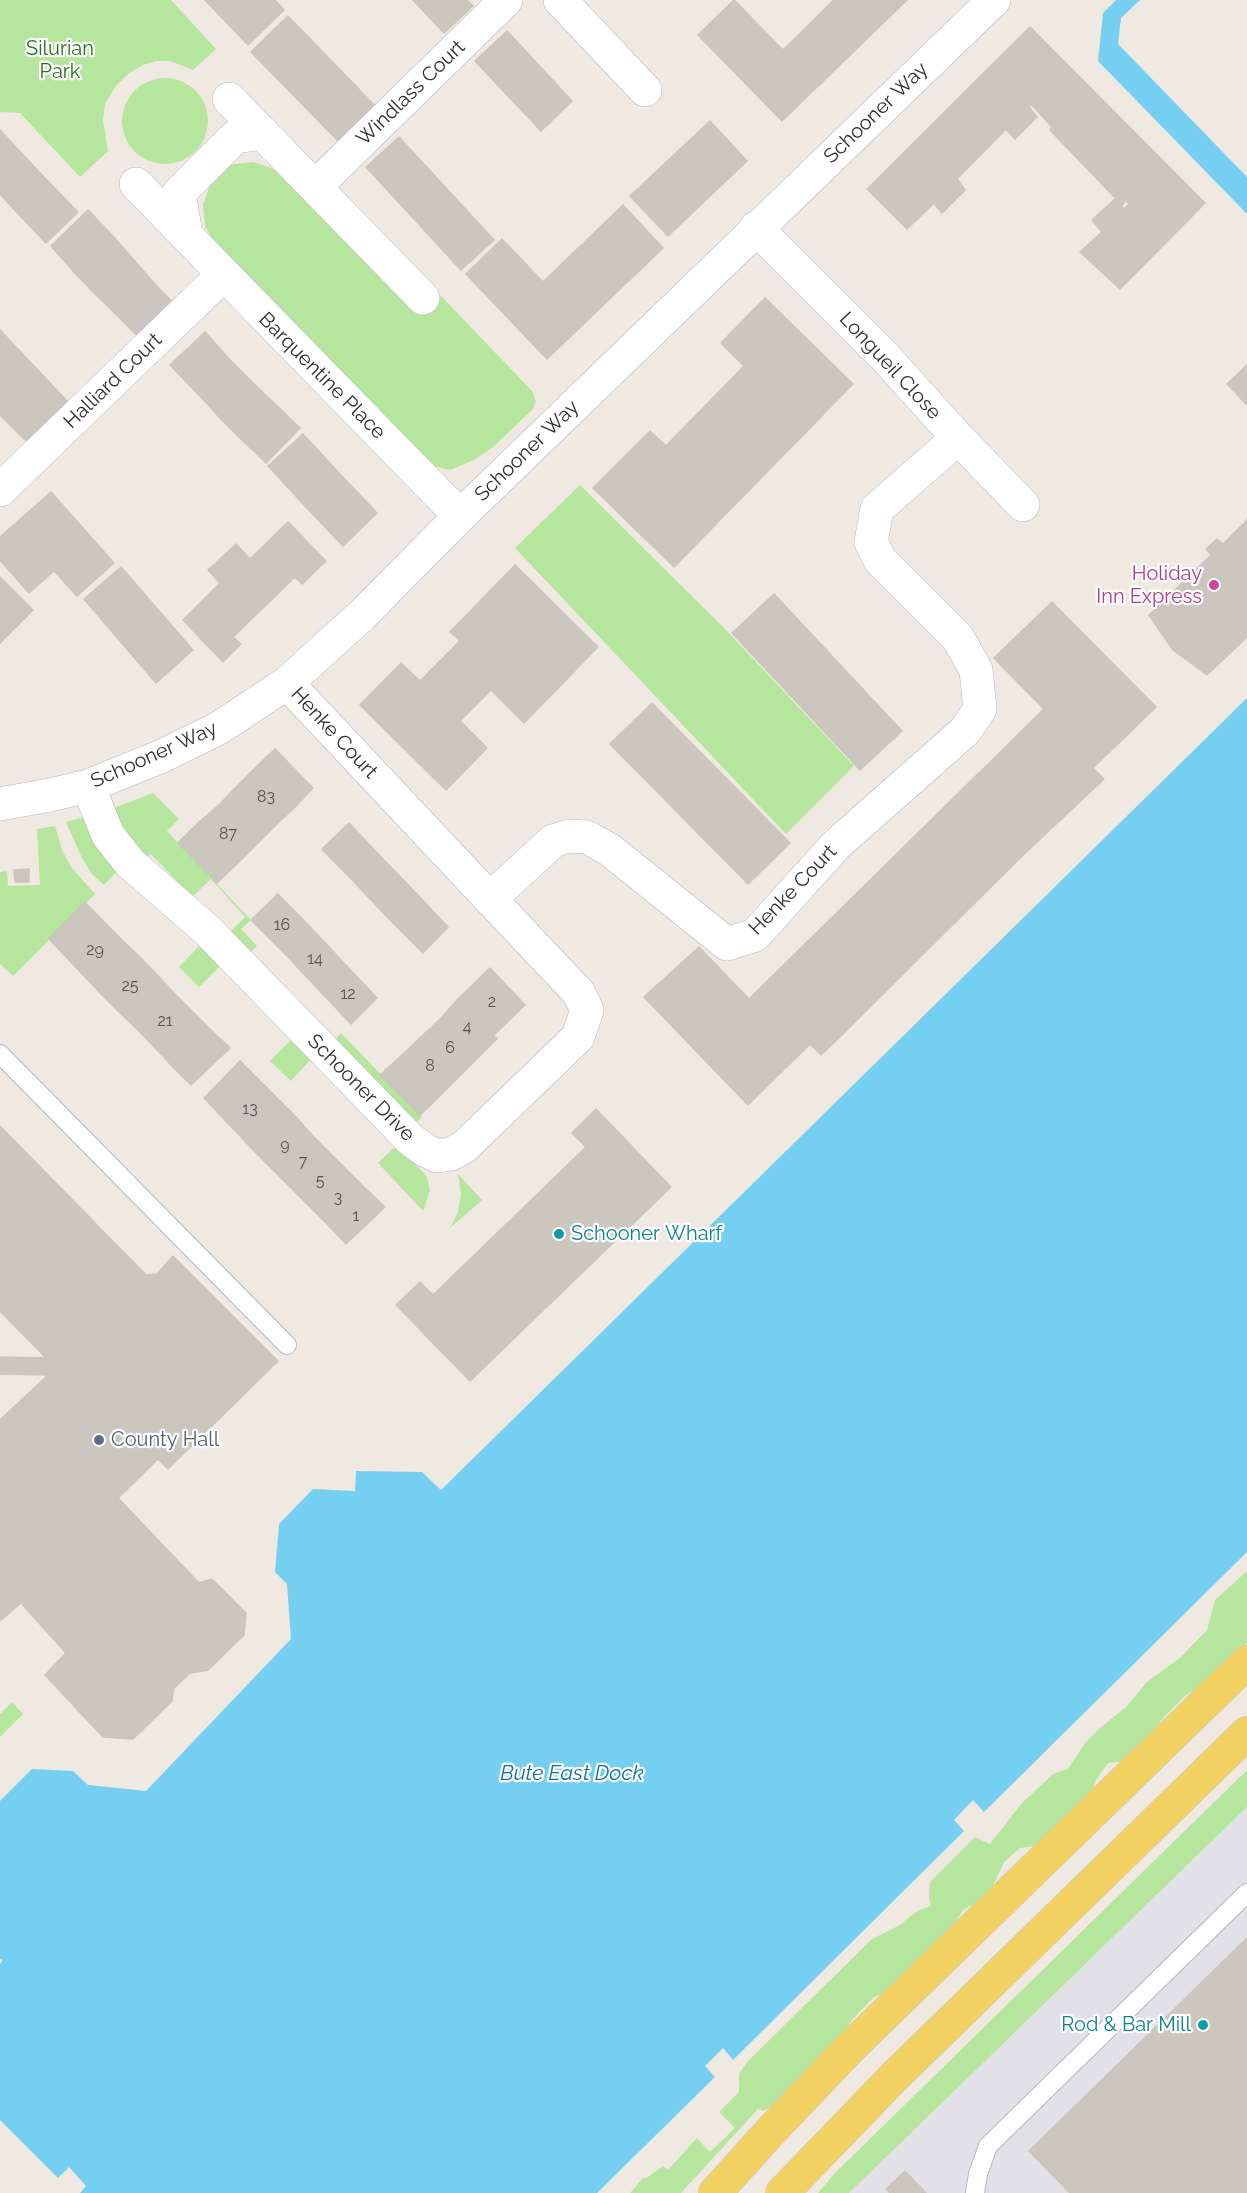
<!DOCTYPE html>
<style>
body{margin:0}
canvas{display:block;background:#efe9e1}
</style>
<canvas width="1247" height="2193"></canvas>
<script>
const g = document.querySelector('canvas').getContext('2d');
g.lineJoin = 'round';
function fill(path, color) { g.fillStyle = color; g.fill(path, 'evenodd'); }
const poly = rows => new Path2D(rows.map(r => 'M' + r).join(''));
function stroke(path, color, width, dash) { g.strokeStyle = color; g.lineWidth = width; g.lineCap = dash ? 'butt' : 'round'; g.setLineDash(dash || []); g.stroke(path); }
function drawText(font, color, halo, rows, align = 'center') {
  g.font = font + ' Raleway,sans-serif'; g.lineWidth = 4.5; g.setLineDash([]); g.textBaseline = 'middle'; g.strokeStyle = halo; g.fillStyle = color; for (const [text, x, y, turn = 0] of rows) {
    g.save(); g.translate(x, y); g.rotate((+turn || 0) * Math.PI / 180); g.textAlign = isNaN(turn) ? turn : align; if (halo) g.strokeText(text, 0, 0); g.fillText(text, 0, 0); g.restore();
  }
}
fill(poly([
 [1247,1807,1247,2193,849,2193,877,2165]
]), '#e3e1e8');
fill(poly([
 [0,0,171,0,216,49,193,70,170,61,156,61,143,65,129,73,116,86,105,104,103,120,108,151,80,177,20,113,0,112],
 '122 121a43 43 0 1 1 86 0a43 43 0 1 1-86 0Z',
 [253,162,272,168,288,181,423,313,441,296,532,391,536,401,533,409,493,447,474,460,450,470,434,466,216,247,205,226,203,205,211,182,222,169,234,164],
 [580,485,727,631,854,766,786,834,515,548],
 [153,793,179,819,167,831,251,920,241,929,257,946,251,952,264,964,261,968,228,934,245,917,211,879,192,897,151,854,143,861,109,810],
 [89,816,119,869,104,885,92,874,82,858,66,822],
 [55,826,62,850,71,867,95,894,13,976,0,964,0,872,7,871,8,886,40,885,37,829],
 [201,944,221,965,199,987,179,967],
 [341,1033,422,1117,415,1124,334,1041],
 [294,1037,314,1056,291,1081,270,1061],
 [398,1144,427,1177,430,1190,423,1211,378,1163],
 [458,1174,482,1200,450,1228,458,1212,461,1194],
 [1247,1571,1247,1643,1219,1674,1186,1695,1163,1718,1132,1760,1108,1763,1096,1780,1088,1804,1041,1845,1020,1848,1004,1862,987,1898,963,1910,946,1940,908,1980,873,1998,852,2020,825,2061,793,2093,764,2111,758,2109,681,2193,630,2193,642,2179,648,2177,663,2166,668,2170,697,2138,710,2152,735,2128,719,2112,739,2092,739,2074,747,2062,872,1939,898,1926,919,1910,931,1906,929,1898,930,1882,975,1837,990,1844,1021,1804,1053,1774,1068,1769,1085,1743,1100,1728,1126,1707,1147,1682,1180,1658,1207,1630,1215,1600],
 [12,1702,23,1714,0,1737,0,1714],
 [1247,1770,1247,1807,849,2193,818,2193,834,2174]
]), '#b6e59e');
fill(poly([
 [1116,0,1140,0,1121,18,1118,44,1247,177,1247,214,1098,61,1103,13],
 [1247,698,1247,1552,984,1812,973,1800,954,1820,964,1831,733,2060,723,2048,705,2066,715,2077,597,2193,80,2193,86,2186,69,2167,58,2178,0,2120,0,1964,3,1960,0,1959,0,1801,32,1769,73,1771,88,1785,146,1791,291,1639,287,1584,275,1572,279,1524,313,1489,355,1491,356,1471,422,1472,441,1490]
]), '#75cff0');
const building = poly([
 [205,0,275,0,284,10,248,45,205,0],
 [413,0,467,0,473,6,444,33,413,0],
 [734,0,783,50,834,0,907,0,782,121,698,35,734,0],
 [288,16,380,111,343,146,251,52,288,16],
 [1030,27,1205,203,1120,289,1080,252,1102,232,1092,220,1115,199,1124,209,1129,204,1126,200,1122,205,1050,130,1052,127,1032,105,1029,107,1037,117,1015,139,1006,129,957,179,965,190,942,213,934,203,907,229,867,189,1030,27],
 [507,31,572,101,541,131,475,61,507,31],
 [710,121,747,161,668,236,630,196,710,121],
 [0,130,41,174,9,204,0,194,0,130],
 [399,137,494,240,461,270,366,167,399,137],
 [41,174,78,212,46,243,9,204,41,174],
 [623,205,663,248,547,359,466,274,502,239,543,282,623,205],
 [88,210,112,235,74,272,51,246,88,210],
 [112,235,133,259,95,294,74,272,112,235],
 [133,259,155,284,120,318,95,294,133,259],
 [155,284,178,308,143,342,120,318,155,284],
 [765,298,853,384,674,567,593,488,650,431,666,446,744,366,721,343,765,298],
 [0,330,34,366,0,397,0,330],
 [205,332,231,361,197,393,170,365,205,332],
 [231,361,255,385,221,419,197,393,231,361],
 [1247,365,1247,405,1227,384,1247,365],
 [34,366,67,401,27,442,0,415,0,397,34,366],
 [255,385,273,402,239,437,221,419,255,385],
 [273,402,300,428,266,463,239,437,273,402],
 [303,434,339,473,305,506,268,466,303,434],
 [339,473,377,513,343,546,305,506,339,473],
 [51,492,114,563,77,596,54,571,29,593,0,560,0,537,51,492],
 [1247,520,1247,637,1207,675,1173,650,1149,615,1211,555,1206,549,1217,539,1223,544,1247,520],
 [288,522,326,561,302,584,295,577,233,637,241,644,223,662,183,620,220,583,208,570,236,544,250,559,288,522],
 [515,565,598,647,524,723,491,690,460,721,487,748,446,790,360,705,401,663,420,681,460,641,450,632,515,565],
 [121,567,193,650,156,683,84,599,121,567],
 [0,577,33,610,0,643,0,577],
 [774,594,902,731,860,770,732,633,774,594],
 [1052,602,1156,707,1093,768,1104,779,1018,860,842,1035,821,1055,810,1044,748,1105,644,997,699,947,749,999,1044,709,994,658,1052,602],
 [652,703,790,843,748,884,610,744,652,703],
 [275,749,313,788,295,807,256,767,275,749],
 [256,767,295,807,275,826,237,786,256,767],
 [237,786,275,826,256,845,219,805,237,786],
 [219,805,256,845,238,863,199,822,219,805],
 [199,822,238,863,217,883,178,843,199,822],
 [349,823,383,859,356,884,322,849,349,823],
 [383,859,415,892,389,919,356,884,383,859],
 [29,869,29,882,15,882,14,870,29,869],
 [415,892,448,927,423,953,389,919,415,892],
 [278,894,312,929,286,955,251,920,278,894],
 [85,902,104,922,68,959,49,939,85,902],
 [104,922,122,940,86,978,68,959,104,922],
 [312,929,344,963,318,989,286,955,312,929],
 [122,940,141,958,103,996,86,978,122,940],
 [141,958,157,975,120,1013,103,996,141,958],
 [344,963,377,998,351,1024,318,989,344,963],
 [490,968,525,1005,494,1035,458,999,490,968],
 [157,975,175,994,138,1030,120,1013,157,975],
 [175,994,193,1012,156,1049,138,1030,175,994],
 [458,999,497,1039,478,1058,440,1019,458,999],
 [193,1012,210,1029,172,1066,156,1049,193,1012],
 [440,1019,478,1058,459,1077,421,1037,440,1019],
 [210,1029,230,1048,191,1085,172,1066,210,1029],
 [421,1037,459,1077,440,1096,402,1055,421,1037],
 [402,1055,440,1096,420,1115,380,1075,402,1055],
 [240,1061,260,1081,223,1118,204,1098,240,1061],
 [260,1081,278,1099,241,1137,223,1118,260,1081],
 [278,1099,296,1117,258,1155,241,1137,278,1099],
 [596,1109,671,1187,470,1381,396,1305,420,1282,433,1295,586,1147,572,1133,596,1109],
 [296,1117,312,1135,275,1172,258,1155,296,1117],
 [0,1126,146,1275,157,1274,173,1256,278,1361,168,1469,158,1459,118,1498,199,1583,212,1579,246,1613,244,1635,208,1670,190,1673,174,1688,172,1701,133,1739,103,1737,45,1675,66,1653,21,1603,0,1621,0,1420,48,1375,0,1374,0,1357,46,1358,0,1311,0,1126],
 [312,1135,330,1153,293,1190,275,1172,312,1135],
 [330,1153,349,1172,311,1208,293,1190,330,1153],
 [349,1172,365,1188,328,1225,311,1208,349,1172],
 [365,1188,385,1207,346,1244,328,1225,365,1188],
 [1247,1938,1247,2193,1070,2193,1029,2151,1247,1938],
 [905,2171,926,2193,890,2193,886,2189,905,2171]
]);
fill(building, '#cbc7bf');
stroke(building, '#cbc5ba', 1.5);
const lane = poly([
 [0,1054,287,1345],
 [975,2193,978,2174,988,2146,1247,1893]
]);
const street = poly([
 [560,0,645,90],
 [229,99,423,298],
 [136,184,460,516],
 [316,186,506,0],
 [756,228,886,358,958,438,1023,505],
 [186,234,179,193,235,137,263,133],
 [0,490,223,275],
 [287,683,490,899,553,841,569,836,587,837,610,850,727,944,755,935,836,845,965,731,980,709,976,670,958,638,880,560,871,542,877,509,958,438],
 [88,786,108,835,130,863,207,930,411,1140,425,1150,437,1156,451,1154,464,1147,578,1037,587,1010,579,993,490,899],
 [0,804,50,795,88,786,162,756,219,728,287,683,362,615,460,516,994,0]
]);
const primary = poly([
 [715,2193,770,2132,850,2048,1247,1662],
 [782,2193,894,2077,1247,1733]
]);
stroke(lane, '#b4b7c1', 20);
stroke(street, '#b4b7c1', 34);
stroke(primary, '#c9c9c9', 34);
stroke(lane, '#fff', 18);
stroke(street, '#fff', 33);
stroke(primary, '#f2d163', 33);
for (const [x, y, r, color] of [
 [1214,585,6,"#d1479c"],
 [559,1234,6,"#0f9aa8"],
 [99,1440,6,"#5c6f8a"],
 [1203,2025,6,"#0f9aa8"]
]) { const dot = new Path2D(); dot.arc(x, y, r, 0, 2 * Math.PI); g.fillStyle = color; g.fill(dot); stroke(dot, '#fff', 2); }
drawText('16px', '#555452', null, [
 ["83",266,797],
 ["87",228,834],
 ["16",282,925],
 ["29",95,950],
 ["14",315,959],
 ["25",130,986],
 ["12",348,994],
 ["2",492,1002],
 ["21",165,1021],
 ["4",467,1027],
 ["6",450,1048],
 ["8",430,1066],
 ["13",250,1109],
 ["9",285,1145],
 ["7",303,1162],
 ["5",320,1181],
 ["3",338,1198],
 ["1",356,1216]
]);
drawText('20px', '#2c6e1b', '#fff', [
 ["Silurian",60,49],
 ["Park",60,72]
]);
drawText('20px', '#2e2e2e', '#fff', [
 ["Windlass Court",411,93,-44],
 ["Schooner Way",876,113,-44],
 ["Longueil Close",890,366,47],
 ["Barquentine Place",322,376,45],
 ["Halliard Court",113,381,-44],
 ["Schooner Way",527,451,-44],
 ["Henke Court",334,733,47],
 ["Schooner Way",154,755,-24],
 ["Henke Court",793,890,-46],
 ["Schooner Drive",361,1088,45]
]);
drawText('20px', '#b23c85', '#fff', [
 ["Holiday",1202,574],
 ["Inn Express",1202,597]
], 'right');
drawText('20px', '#0d838f', '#fff', [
 ["Schooner Wharf",571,1234],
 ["Rod & Bar Mill",1191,2025,"right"]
], 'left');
drawText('20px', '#4e5e75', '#fff', [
 ["County Hall",111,1440]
], 'left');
drawText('italic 21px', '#0d6fa3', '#fff', [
 ["Bute East Dock",572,1774]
]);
</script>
